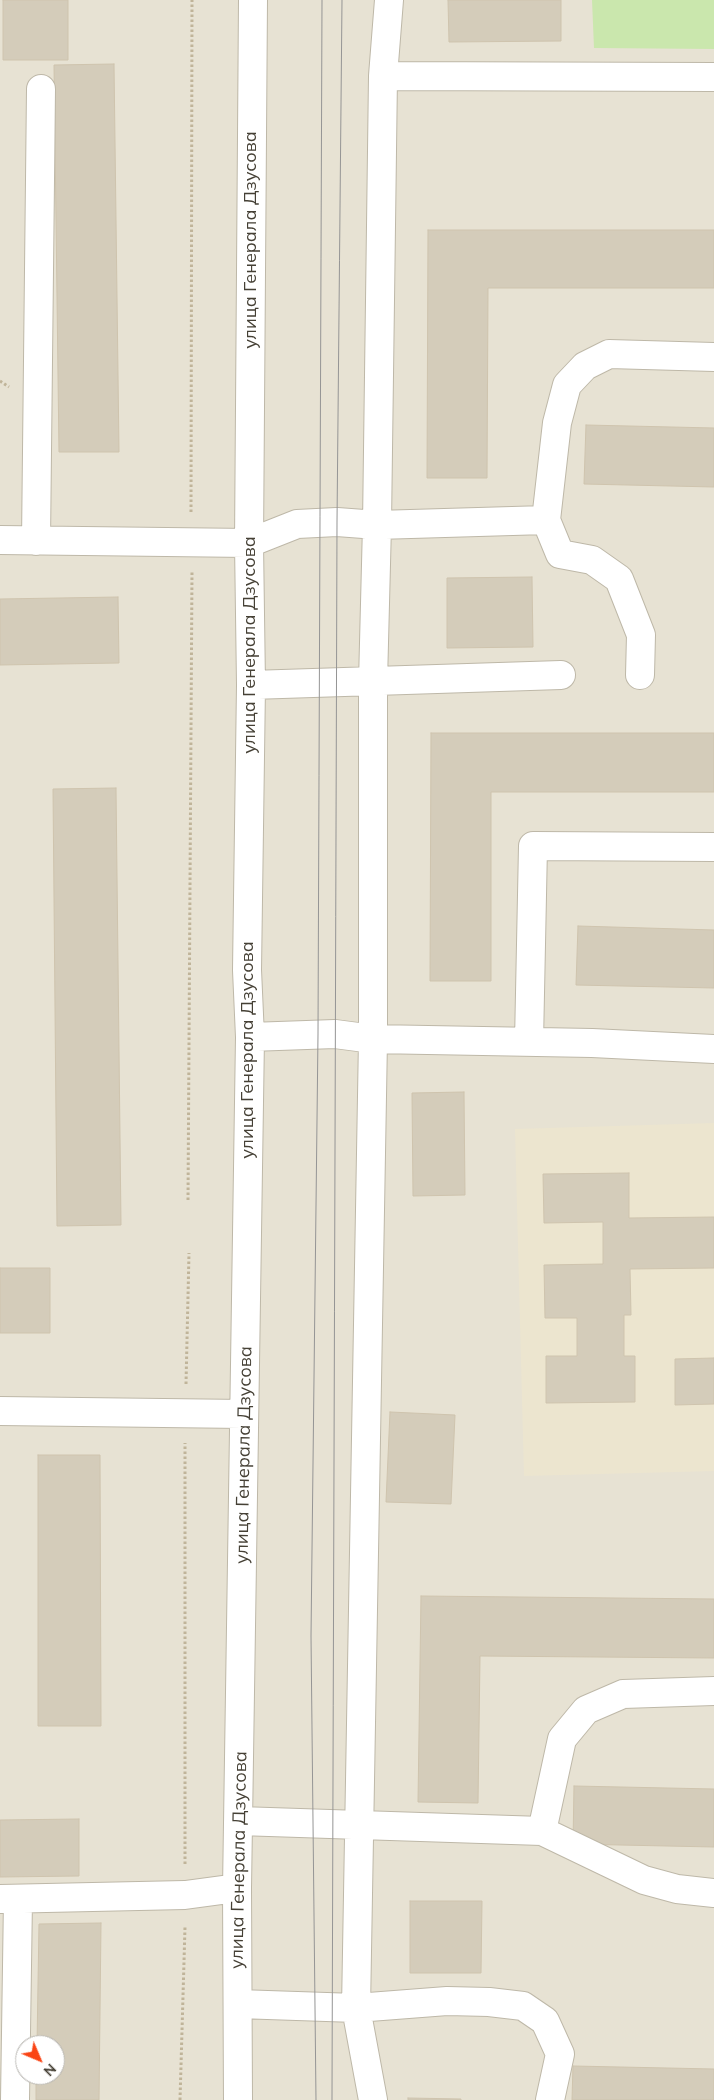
<!DOCTYPE html>
<meta charset="utf-8">
<style>
body{margin:0}
#map{position:relative;width:714px;height:2100px;overflow:hidden;background:#f3efe5;font-family:Mulish,sans-serif}
canvas{display:block}
.north{position:absolute;left:15px;top:2035px;width:50px;height:50px;box-sizing:border-box;background:#fff;border:1px solid #b5b3ae;border-radius:50%;rotate:135deg;font-size:14px;font-weight:700;line-height:20px;text-align:center;color:#454035}
.north::after{content:'';display:block;margin:auto;width:18px;height:22px;background:#fa4414;clip-path:polygon(50% 0,100% 100%,50% 72%,0 100%)}
</style>
<div id="map">
<canvas width="714" height="2100"></canvas>
<div class="north">N</div>
</div>
<script>
const g = document.querySelector('canvas').getContext('2d');
g.lineJoin = 'round';
function fill(path, color) { g.fillStyle = color; g.fill(path, 'evenodd'); }
const poly = rows => new Path2D(rows.map(r => 'M' + r).join(''));
function stroke(path, color, width, dash) { g.strokeStyle = color; g.lineWidth = width; g.lineCap = dash ? 'butt' : 'round'; g.setLineDash(dash || []); g.stroke(path); }
function drawText(font, color, halo, rows, align = 'center') {
  g.font = font + ' Mulish,sans-serif'; g.lineWidth = 5; g.setLineDash([]); g.textBaseline = 'middle'; g.strokeStyle = halo; g.fillStyle = color; for (const [text, x, y, turn = 0] of rows) {
    g.save(); g.translate(x, y); g.rotate((+turn || 0) * Math.PI / 180); g.textAlign = isNaN(turn) ? turn : align; if (halo) g.strokeText(text, 0, 0); g.fillText(text, 0, 0); g.restore();
  }
}
fill(poly([
 [0,0,714,0,714,2100,0,2100],
 [25,2045,55,2045,55,2075,25,2075]
]), '#e7e2d3');
fill(poly([
 [714,1123,714,1471,524,1476,515,1129]
]), '#ece5cf');
fill(poly([
 [592,0,714,0,714,49,594,48]
]), '#cae7ad');
const building = poly([
 [3,0,68,0,68,60,3,60,3,0],
 [448,0,561,0,561,41,449,42,448,0],
 [114,64,119,452,59,452,54,65,114,64],
 [428,230,714,230,714,288,488,288,487,478,427,478,428,230],
 [586,425,714,428,714,487,584,484,586,425],
 [532,577,533,647,447,648,447,578,532,577],
 [118,597,119,663,0,665,0,599,118,597],
 [431,733,714,733,714,792,491,792,491,981,430,981,431,733],
 [116,788,121,1225,57,1226,53,789,116,788],
 [578,926,714,930,714,988,576,985,578,926],
 [464,1092,465,1195,413,1196,412,1093,464,1092],
 [629,1173,629,1218,714,1217,714,1268,630,1269,631,1315,624,1315,624,1356,635,1356,635,1402,546,1403,546,1356,577,1356,577,1318,545,1318,544,1265,603,1264,603,1222,544,1223,543,1174,629,1173],
 [0,1268,50,1268,50,1333,0,1333,0,1268],
 [714,1358,714,1404,675,1405,675,1359,714,1358],
 [390,1412,455,1415,451,1504,386,1502,390,1412],
 [38,1455,100,1455,101,1726,38,1726,38,1455],
 [421,1596,714,1599,714,1658,480,1656,478,1803,418,1802,421,1596],
 [574,1786,714,1789,714,1847,573,1844,574,1786],
 [79,1819,79,1876,0,1877,0,1820,79,1819],
 [410,1901,482,1901,481,1973,410,1973,410,1901],
 [101,1923,99,2100,36,2100,36,2075,55,2075,55,2045,37,2045,39,1924,101,1923],
 [573,2066,714,2069,714,2100,572,2100,573,2066],
 [408,2098,461,2099,461,2100,408,2100,408,2098]
]);
fill(building, '#d4ccba');
stroke(building, '#cfc4ae', 1);
const minor = poly([
 [389,0,383,76,714,77],
 [546,520,560,554,592,560,619,579,641,635,640,675],
 [0,540,249,543,297,524,337,522,377,525,546,520,557,423,567,385,585,366,609,354,714,357],
 [36,541,41,89],
 [251,685,561,675],
 [250,1037,335,1034,373,1039,592,1043,714,1049],
 [529,1042,533,846,714,847],
 [0,1411,244,1414],
 [239,1821,542,1831,562,1739,586,1710,623,1694,714,1691],
 [542,1831,644,1880,677,1889,714,1893],
 [0,1899,185,1895,237,1888],
 [238,2004,356,2008,447,2001,489,2002,523,2006,545,2021,560,2054,550,2100],
 [15,2100,18,1899],
 [238,2100,237,1888,250,1037,247,970,251,685,249,543,253,0],
 [373,2100,356,2008,373,1039,373,682,377,525,383,76]
]);
stroke(minor, '#beb8a8', 30);
stroke(poly([
 [0,381,9,387],
 [191,512,192,0],
 [188,1200,192,571],
 [186,1384,189,1253],
 [185,1864,185,1443],
 [180,2100,185,1927]
]), '#c0b499', 3, [2.5, 2.5]);
stroke(minor, '#fff', 28);
stroke(poly([
 [316,2100,311,1636,318,1034,322,0],
 [332,2100,337,522,342,0]
]), '#959595', 1);
drawText('18px', '#454035', '#fff', [
 ["улица Генерала Дзусова",251,240,-90],
 ["улица Генерала Дзусова",250,645,-90],
 ["улица Генерала Дзусова",248,1050,-90],
 ["улица Генерала Дзусова",244,1455,-89],
 ["улица Генерала Дзусова",239,1860,-89]
]);
</script>
